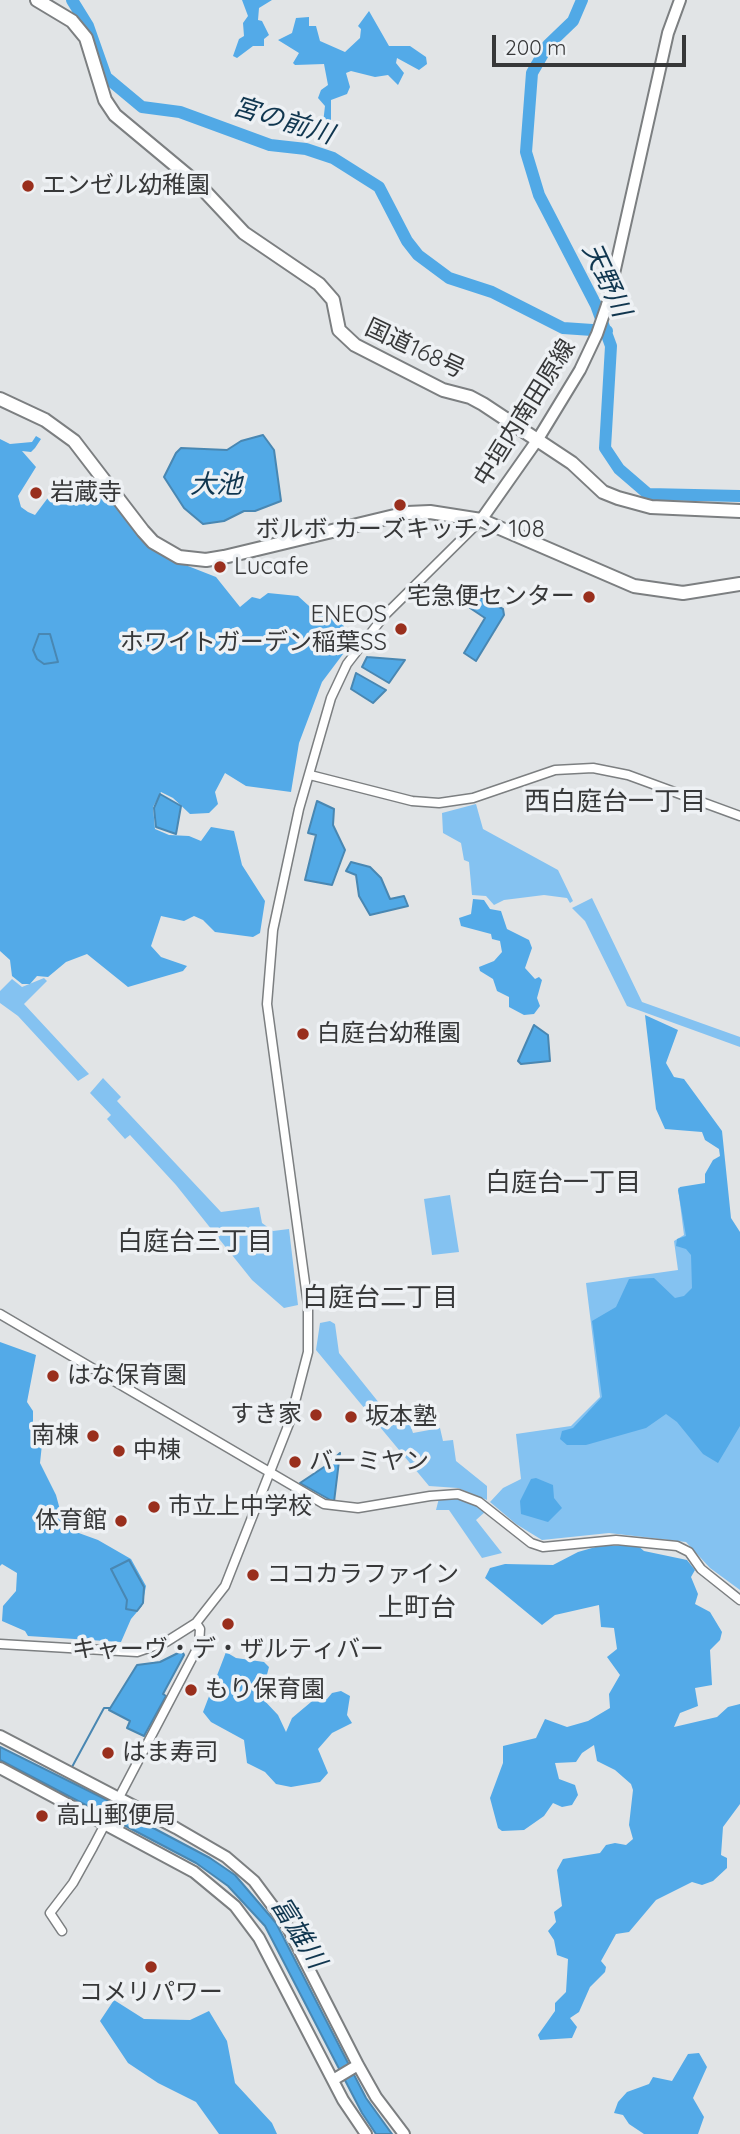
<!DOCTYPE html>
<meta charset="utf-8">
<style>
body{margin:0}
#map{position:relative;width:740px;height:2134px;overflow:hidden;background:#e1e4e6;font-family:Quicksand,sans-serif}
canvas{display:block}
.scale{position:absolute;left:492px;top:35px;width:194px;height:32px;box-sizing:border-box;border:4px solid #373839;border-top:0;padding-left:9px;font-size:21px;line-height:24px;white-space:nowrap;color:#373839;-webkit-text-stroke:5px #eef1f4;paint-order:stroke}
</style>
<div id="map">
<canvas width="740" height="2134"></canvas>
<div class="scale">200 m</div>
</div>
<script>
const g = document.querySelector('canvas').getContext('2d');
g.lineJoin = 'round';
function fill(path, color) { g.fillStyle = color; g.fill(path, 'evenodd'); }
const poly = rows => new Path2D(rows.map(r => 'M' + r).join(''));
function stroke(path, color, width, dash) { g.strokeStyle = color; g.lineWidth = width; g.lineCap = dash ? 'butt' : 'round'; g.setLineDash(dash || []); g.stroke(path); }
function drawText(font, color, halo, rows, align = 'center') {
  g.font = font + ' Quicksand,"Noto Sans JP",sans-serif'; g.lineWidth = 7; g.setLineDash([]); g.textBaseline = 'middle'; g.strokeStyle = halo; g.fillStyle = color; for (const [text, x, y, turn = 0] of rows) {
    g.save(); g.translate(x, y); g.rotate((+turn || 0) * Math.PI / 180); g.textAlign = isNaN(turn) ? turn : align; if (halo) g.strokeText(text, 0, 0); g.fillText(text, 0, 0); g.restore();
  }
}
fill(poly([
 [476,804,483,829,558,870,573,901,570,903,567,898,544,895,504,900,494,905,486,896,472,895,469,862,464,860,461,843,443,833,442,813],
 [592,898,642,1002,740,1037,740,1047,627,1006,585,921,572,908],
 [44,978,47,981,24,1004,89,1074,78,1081,18,1016,0,1003,0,991,12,979,22,987],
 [103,1078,121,1097,117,1101,221,1212,259,1207,262,1223,273,1231,289,1229,298,1305,284,1308,252,1280,176,1185,130,1135,125,1139,107,1119,111,1115,90,1093],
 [706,1184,740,1389,740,1590,710,1568,686,1542,609,1533,542,1540,516,1524,490,1502,503,1488,521,1479,516,1434,571,1426,600,1397,586,1283,678,1270,674,1241,684,1235,678,1188],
 [450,1195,459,1252,432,1255,424,1199],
 [330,1321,335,1324,339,1353,392,1419,408,1418,413,1433,440,1428,443,1441,453,1440,456,1461,487,1486,487,1500,458,1488,429,1486,316,1350,320,1323],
 [456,1497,486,1511,476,1520,502,1553,482,1558,449,1510,436,1510,439,1498]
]), '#84c2f1');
fill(poly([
 [242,0,272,0,259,8,258,20,262,21,269,35,264,39,264,46,253,46,237,58,233,56,239,39,244,36,243,23,248,16],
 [369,11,389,46,410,46,426,57,427,64,419,70,397,58,396,63,404,73,398,85,388,75,375,77,351,71,346,73,350,87,347,94,331,100,331,120,323,123,325,106,318,98,321,90,328,85,324,64,295,65,293,63,299,53,278,40,292,33,296,18,309,17,309,26,316,26,320,41,345,52,360,38,361,29,358,26],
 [36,436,41,439,35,448,31,452,22,451,36,467,18,496,21,507,28,512,35,515,53,491,81,502,88,487,101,489,111,496,151,548,170,559,216,577,240,607,252,597,260,599,268,593,298,596,319,615,339,615,348,636,343,654,322,682,299,743,291,792,246,786,225,773,215,792,218,804,209,813,190,814,173,798,161,792,153,807,155,829,169,835,189,836,201,841,211,827,234,831,242,865,265,901,260,933,253,937,215,932,203,920,194,916,184,921,161,916,151,946,161,957,187,966,183,971,128,987,87,954,66,962,48,977,37,976,30,984,22,984,12,976,10,960,0,951,0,439,10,444,32,442],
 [473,899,484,900,490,909,501,911,507,929,529,940,532,948,525,968,535,979,539,977,542,980,537,998,540,1006,534,1014,524,1015,509,1007,509,997,497,991,493,979,480,971,479,967,494,961,502,952,500,941,492,939,491,934,461,926,459,918,471,914],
 [645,1015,678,1030,666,1063,674,1077,684,1079,722,1131,731,1218,740,1232,740,1426,718,1463,703,1454,677,1422,666,1414,646,1428,586,1445,567,1445,560,1439,562,1431,573,1428,602,1397,592,1321,616,1307,629,1279,654,1278,675,1298,684,1296,692,1288,691,1255,686,1249,676,1246,677,1239,686,1236,678,1190,680,1187,705,1183,705,1174,713,1160,720,1156,719,1149,705,1140,702,1132,665,1129,656,1109],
 [0,1342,36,1355,27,1402,33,1411,33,1426,41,1429,43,1435,40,1463,56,1495,63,1521,76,1532,98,1540,131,1559,146,1586,142,1606,131,1619,121,1642,28,1636,25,1631,2,1621,3,1606,16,1591,17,1573,2,1564,0,1566],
 [536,1478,553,1485,554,1498,562,1508,548,1522,521,1514,520,1501,531,1479],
 [637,1545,644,1551,687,1560,695,1570,691,1577,698,1594,695,1604,710,1612,722,1632,720,1640,710,1650,712,1685,695,1688,698,1706,680,1713,674,1727,717,1717,728,1707,740,1704,740,1804,723,1827,721,1855,727,1858,727,1868,713,1881,702,1885,692,1882,656,1900,629,1932,616,1934,601,1961,606,1967,605,1972,590,1987,579,2012,570,2018,577,2027,572,2038,540,2040,538,2035,555,2011,555,2003,566,1992,568,1959,557,1955,554,1940,548,1931,556,1922,554,1912,562,1906,557,1870,563,1859,600,1853,606,1845,615,1843,626,1845,633,1839,629,1825,633,1790,631,1784,615,1770,597,1761,594,1745,582,1753,576,1762,555,1763,559,1779,575,1785,578,1795,572,1805,562,1807,553,1803,544,1816,524,1830,502,1831,498,1828,490,1798,503,1763,503,1746,536,1738,545,1719,567,1727,588,1721,610,1708,609,1694,620,1675,607,1657,617,1649,614,1628,601,1627,599,1605,555,1615,542,1625,485,1578,490,1568,505,1564,553,1565,578,1552,599,1546],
 [226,1652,236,1658,264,1662,269,1667,261,1697,278,1715,286,1732,292,1718,317,1697,327,1699,332,1693,341,1691,350,1696,347,1715,352,1723,332,1733,318,1749,328,1773,320,1782,291,1787,276,1784,265,1772,247,1763,244,1740,211,1722,203,1712],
 [114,2000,144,2019,190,2020,209,2011,227,2041,235,2083,272,2123,277,2134,219,2134,196,2102,158,2083,128,2063,100,2021],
 [699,2053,707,2067,693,2098,704,2117,698,2134,644,2134,629,2124,623,2115,614,2113,618,2102,627,2092,649,2084,653,2077,672,2081,688,2054]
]), '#53aae8');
const water = poly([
 [263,435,274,450,281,501,255,511,244,511,224,521,203,524,184,508,164,477,176,453,181,448,227,450,241,441,263,435],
 [478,596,503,609,504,615,476,661,464,653,485,618,470,608,478,596],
 [39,634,50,634,58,662,44,664,37,659,33,650,39,634],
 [367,657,405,660,389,683,362,667,367,657],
 [356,673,386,690,373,703,351,689,356,673],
 [160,794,181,806,176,834,156,827,154,808,160,794],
 [317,801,334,809,333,825,345,850,332,885,305,880,316,835,308,833,317,801],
 [351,862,370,867,381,878,390,899,404,896,408,906,370,915,359,896,356,875,346,871,351,862],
 [534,1025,548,1035,550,1061,521,1064,518,1061,534,1025],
 [340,1453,334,1502,300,1483,327,1465,340,1453],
 [129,1560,144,1587,143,1603,137,1611,126,1609,127,1600,111,1569,129,1560],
 [182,1651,184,1655,163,1694,166,1696,144,1736,127,1728,130,1721,109,1710,137,1665,160,1662,182,1651],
 [0,1747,105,1799,142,1822,210,1858,235,1875,276,1923,366,2098,392,2134,376,2134,362,2113,265,1926,228,1886,196,1863,0,1760,0,1747]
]);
fill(water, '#51a9e6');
stroke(water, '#4987b2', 2);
stroke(poly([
 [72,1767,104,1708,110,1708]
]), '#4987b2', 2);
stroke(poly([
 [72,0,88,26,106,77,142,107,180,112,270,145,306,149,333,158,379,187,407,241,418,255,449,278,492,292,563,328,607,331],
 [582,0,573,21,548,45,532,73,526,152,539,195,596,305,611,346,605,448,619,469,648,494,740,496]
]), '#51a9e6', 12);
const minor = poly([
 [310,775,412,801,439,803,473,798,555,770,593,768,628,775,740,816],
 [0,1314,324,1504,358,1508,430,1496,458,1494,479,1502,531,1543,543,1547,616,1540,677,1546,689,1552,701,1569,740,1600],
 [0,1644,137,1652,166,1642,196,1623,225,1586,290,1421,308,1352,308,1305,267,1004,273,930,299,809,331,698,347,664,384,616,481,520],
 [62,1931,50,1913,73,1883,93,1847,199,1645,200,1629,196,1623]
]);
const major = poly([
 [481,520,538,439,580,370,597,334,607,305,668,33,680,0],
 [0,1736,176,1828,226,1857,254,1881,286,1924,358,2065,376,2097,404,2134],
 [0,1768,194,1872,235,1906,259,1938,343,2100,366,2134],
 [333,2080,358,2065]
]);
const highway = poly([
 [37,0,72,21,86,38,105,100,115,115,199,185,244,233,319,284,333,300,339,330,355,345,443,390,470,397,483,404,572,463,603,492,618,498,651,507,740,511],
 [0,399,45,420,74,441,143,531,153,542,179,557,206,560,224,557,407,513,430,512,481,520,634,586,683,593,740,584]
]);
stroke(minor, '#7c7f81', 11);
stroke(major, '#7c7f81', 14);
stroke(highway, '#7c7f81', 16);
stroke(minor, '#fff', 8);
stroke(major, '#fff', 10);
stroke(highway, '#fff', 12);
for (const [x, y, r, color] of [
 [28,186,7,"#992f1d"],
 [36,493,7,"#992f1d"],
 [400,505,7,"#992f1d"],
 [220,567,7,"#992f1d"],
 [589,597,7,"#992f1d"],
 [401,629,7,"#992f1d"],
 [303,1034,7,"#992f1d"],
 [53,1376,7,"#992f1d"],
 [316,1415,7,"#992f1d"],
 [351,1417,7,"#992f1d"],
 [93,1436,7,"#992f1d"],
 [119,1451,7,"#992f1d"],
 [295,1462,7,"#992f1d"],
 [154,1507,7,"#992f1d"],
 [121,1521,7,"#992f1d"],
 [253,1575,7,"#992f1d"],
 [228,1624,7,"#992f1d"],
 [191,1690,7,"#992f1d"],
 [108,1753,7,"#992f1d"],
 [42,1816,7,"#992f1d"],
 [151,1967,7,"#992f1d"]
]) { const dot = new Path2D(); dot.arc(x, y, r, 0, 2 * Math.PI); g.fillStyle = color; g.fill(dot); stroke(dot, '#eef1f4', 2.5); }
drawText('24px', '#373839', '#eef1f4', [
 ["エンゼル幼稚園",42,186],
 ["岩蔵寺",50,493],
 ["ボルボ カーズキッチン 108",400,530,"center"],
 ["Lucafe",234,567],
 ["宅急便センター",575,597,"right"],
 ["ENEOS",387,615,"right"],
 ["ホワイトガーデン稲葉SS",387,643,"right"],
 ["白庭台幼稚園",317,1034],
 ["はな保育園",67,1376],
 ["すき家",302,1415,"right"],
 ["坂本塾",365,1417],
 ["南棟",79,1436,"right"],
 ["中棟",133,1451],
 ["バーミヤン",309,1462],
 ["市立上中学校",168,1507],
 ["体育館",107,1521,"right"],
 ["ココカラファイン",267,1575],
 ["キャーヴ・デ・ザルティバー",228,1650,"center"],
 ["もり保育園",205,1690],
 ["はま寿司",122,1753],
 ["高山郵便局",56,1816],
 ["コメリパワー",151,1993,"center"]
], 'left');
drawText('24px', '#373839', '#eef1f4', [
 ["国道168号",415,349,25],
 ["中垣内南田原線",525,413,-58]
]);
drawText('italic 26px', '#10364f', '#eef1f4', [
 ["宮の前川",283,121,17],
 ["天野川",606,280,65],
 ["大池",216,485],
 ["富雄川",298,1933,58]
]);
drawText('26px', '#373839', '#eef1f4', [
 ["西白庭台一丁目",615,802],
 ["白庭台一丁目",563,1183],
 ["白庭台三丁目",195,1242],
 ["白庭台二丁目",380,1298],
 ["上町台",417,1608]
]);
</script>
